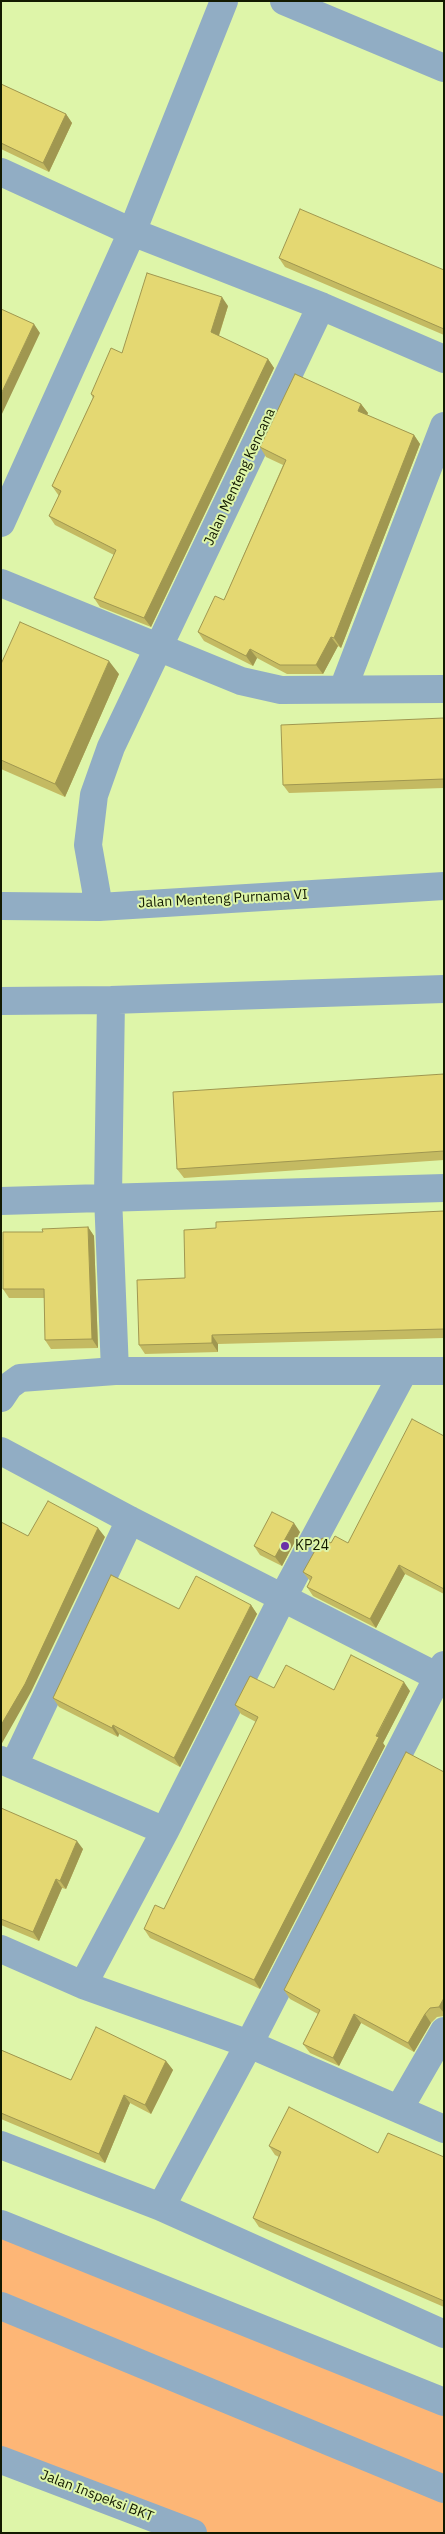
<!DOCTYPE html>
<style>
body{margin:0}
#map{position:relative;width:445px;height:2534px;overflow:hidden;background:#def5a9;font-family:"IBM Plex Sans",sans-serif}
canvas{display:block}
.frame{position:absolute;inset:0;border:2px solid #131a00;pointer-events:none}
</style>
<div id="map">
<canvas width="445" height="2534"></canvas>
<div class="frame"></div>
</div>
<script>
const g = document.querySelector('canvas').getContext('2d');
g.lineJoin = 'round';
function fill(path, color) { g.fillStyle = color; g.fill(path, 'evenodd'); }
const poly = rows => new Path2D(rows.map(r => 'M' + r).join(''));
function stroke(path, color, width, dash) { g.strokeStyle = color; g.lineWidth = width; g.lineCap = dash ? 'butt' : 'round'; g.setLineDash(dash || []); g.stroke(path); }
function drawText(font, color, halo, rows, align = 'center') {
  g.font = font + ' "IBM Plex Sans",sans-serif'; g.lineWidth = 4; g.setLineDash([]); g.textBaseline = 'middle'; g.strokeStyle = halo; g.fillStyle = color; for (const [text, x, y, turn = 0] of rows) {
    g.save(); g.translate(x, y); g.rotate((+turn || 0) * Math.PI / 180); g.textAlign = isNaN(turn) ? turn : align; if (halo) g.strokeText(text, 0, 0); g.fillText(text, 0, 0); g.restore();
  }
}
fill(poly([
 [1,2223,444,2400,444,2533,194,2533,1,2459]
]), '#fdb676');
stroke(poly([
 [1,172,132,232,321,306,444,359],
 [1,523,132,232,224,1],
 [1,583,241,681,281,690,444,689],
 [343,689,444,426],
 [1,906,99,907,444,886],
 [99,907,88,845,94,795,111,747,321,306],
 [111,1000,108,1196,115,1371],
 [1,1001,111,1000,444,989],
 [1,1201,444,1188],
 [1,1398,9,1386,20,1378,115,1371,444,1371],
 [1,1451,130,1520,444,1680],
 [1,1760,165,1831],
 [14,1765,130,1520],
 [1,1949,83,1985,249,2044,444,2129],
 [83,1985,165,1831,283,1597,404,1371],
 [399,2109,444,2031],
 [1,2145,161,2207,444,2334],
 [161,2207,249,2044,444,1665],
 [1,2224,444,2402],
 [1,2306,444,2489]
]), '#91adc4', 28);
stroke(poly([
 [284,1,444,68],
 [1,2460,193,2533]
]), '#91adc4', 28);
fill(poly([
 [1,84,66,114,72,123,49,172,1,149],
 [279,258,444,270,444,335,285,267],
 [228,306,219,336,268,359,274,368,151,627,100,607,94,598,114,555,55,525,49,516,59,496,52,486,93,398,91,394,122,353],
 [361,404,368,413,367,415,414,435,420,444,341,648,338,646,323,674,287,674,257,658,253,666,204,641,198,632,224,600,283,465,266,457,260,447],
 [1,664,119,674,65,797,1,769],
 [444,718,444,788,289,793,283,785],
 [444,1074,444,1160,184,1178,177,1169],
 [444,1211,444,1338,218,1344,218,1352,145,1354,139,1345,185,1278,216,1228],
 [88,1227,94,1236,98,1348,51,1349,45,1340,44,1298,9,1298,3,1289,43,1232],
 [444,1436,444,1594,405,1574,376,1628,313,1596,307,1587,310,1581,303,1572,331,1543,348,1543],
 [300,1532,282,1566,260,1555,254,1546],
 [251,1605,257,1614,180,1767,119,1734,118,1737,59,1707,53,1698,179,1609],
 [274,1688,410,1691,383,1743,385,1746,260,1989,150,1938,144,1929,164,1909,256,1722,241,1714,235,1705],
 [444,1772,444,2016,437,2017,431,2023,414,2052,361,2023,339,2066,310,2053,303,2044,318,2014,290,1999,284,1990],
 [1,1808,83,1849,66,1889,62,1888,39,1941,1,1925],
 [1,2050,71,2080,166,2061,173,2070,151,2114,130,2103,105,2163,1,2119],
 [269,2146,444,2157,444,2307,259,2227,253,2218,279,2157,275,2155]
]), '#c4ba62');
fill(poly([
 [66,114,72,123,49,172,43,163],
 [222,297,228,306,217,341,211,332],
 [34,324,40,333,1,416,1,394],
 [268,359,274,368,151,627,144,618],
 [361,404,368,413,365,420,358,411],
 [414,435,420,444,341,648,334,638],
 [331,637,338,646,323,674,316,665],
 [250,649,257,658,253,666,246,656],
 [109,661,119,674,65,797,55,784],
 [88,1227,94,1236,98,1348,92,1339],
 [212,1335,218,1344,218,1352,212,1343],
 [294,1523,300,1532,282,1566,275,1557],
 [98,1528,105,1537,31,1692,1,1745,1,1725],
 [399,1565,405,1574,376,1628,370,1619],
 [251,1605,257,1614,180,1767,174,1758],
 [404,1682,410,1691,383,1743,385,1746,260,1989,254,1980],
 [113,1725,119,1734,118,1737,112,1728],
 [77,1841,83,1849,66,1889,60,1881],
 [56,1879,62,1888,39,1941,33,1932],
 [444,1998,444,2013,439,2007],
 [354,2014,361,2023,339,2066,333,2058],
 [425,2014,431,2023,414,2052,408,2043],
 [166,2061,173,2070,151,2114,145,2105],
 [124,2095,130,2103,105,2163,99,2154]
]), '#a09750');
const building = poly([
 [1,84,66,114,43,163,1,143,1,84],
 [300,209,444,270,444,329,279,258,300,209],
 [147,273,222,297,211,332,268,359,144,618,94,598,116,550,49,516,61,491,52,486,94,396,91,394,111,348,122,353,147,273],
 [1,309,34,324,1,394,1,309],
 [295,374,361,404,358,411,414,435,334,638,331,637,316,665,280,665,250,649,246,656,198,632,215,596,224,600,286,460,260,447,295,374],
 [20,622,109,661,55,784,1,760,1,664,20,622],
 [444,718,444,779,283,785,281,725,444,718],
 [444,1074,444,1151,177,1169,173,1092,444,1074],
 [444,1211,444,1329,212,1335,212,1343,139,1345,137,1280,185,1278,184,1230,216,1228,216,1222,444,1211],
 [88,1227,92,1339,45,1340,44,1289,3,1289,3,1232,43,1232,42,1229,88,1227],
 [412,1419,444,1436,444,1589,399,1565,370,1619,307,1587,312,1577,303,1572,322,1538,331,1543,335,1536,348,1543,412,1419],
 [48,1501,98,1528,25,1684,1,1725,1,1522,28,1536,48,1501],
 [272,1512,294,1523,275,1557,254,1546,272,1512],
 [111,1575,179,1609,196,1576,251,1605,174,1758,113,1725,112,1728,53,1698,111,1575],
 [351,1655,404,1682,376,1736,379,1737,254,1980,144,1929,155,1905,164,1909,258,1717,235,1705,250,1676,274,1688,286,1665,334,1690,351,1655],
 [406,1752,444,1772,444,1998,439,2007,430,2008,425,2014,408,2043,354,2014,333,2058,303,2044,320,2010,284,1990,406,1752],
 [1,1808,77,1841,60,1881,56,1879,33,1932,1,1919,1,1808],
 [96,2027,166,2061,145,2105,124,2095,99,2154,1,2113,1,2050,71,2080,96,2027],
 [289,2107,378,2153,388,2133,444,2157,444,2301,253,2218,281,2152,269,2146,289,2107]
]);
fill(building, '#e4d872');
stroke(building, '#a09750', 1);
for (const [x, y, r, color] of [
 [285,1546,5,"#6b31a7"]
]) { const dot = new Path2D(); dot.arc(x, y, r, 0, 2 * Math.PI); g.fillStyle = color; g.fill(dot); stroke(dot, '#def5a9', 2); }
drawText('14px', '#131a00', '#def5a9', [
 ["Jalan Menteng Kencana",240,477,-65],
 ["Jalan Menteng Purnama VI",223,899,-3],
 ["Jalan Inspeksi BKT",97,2496,21]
]);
drawText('14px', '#131a00', '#def5a9', [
 ["KP24",295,1546]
], 'left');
</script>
